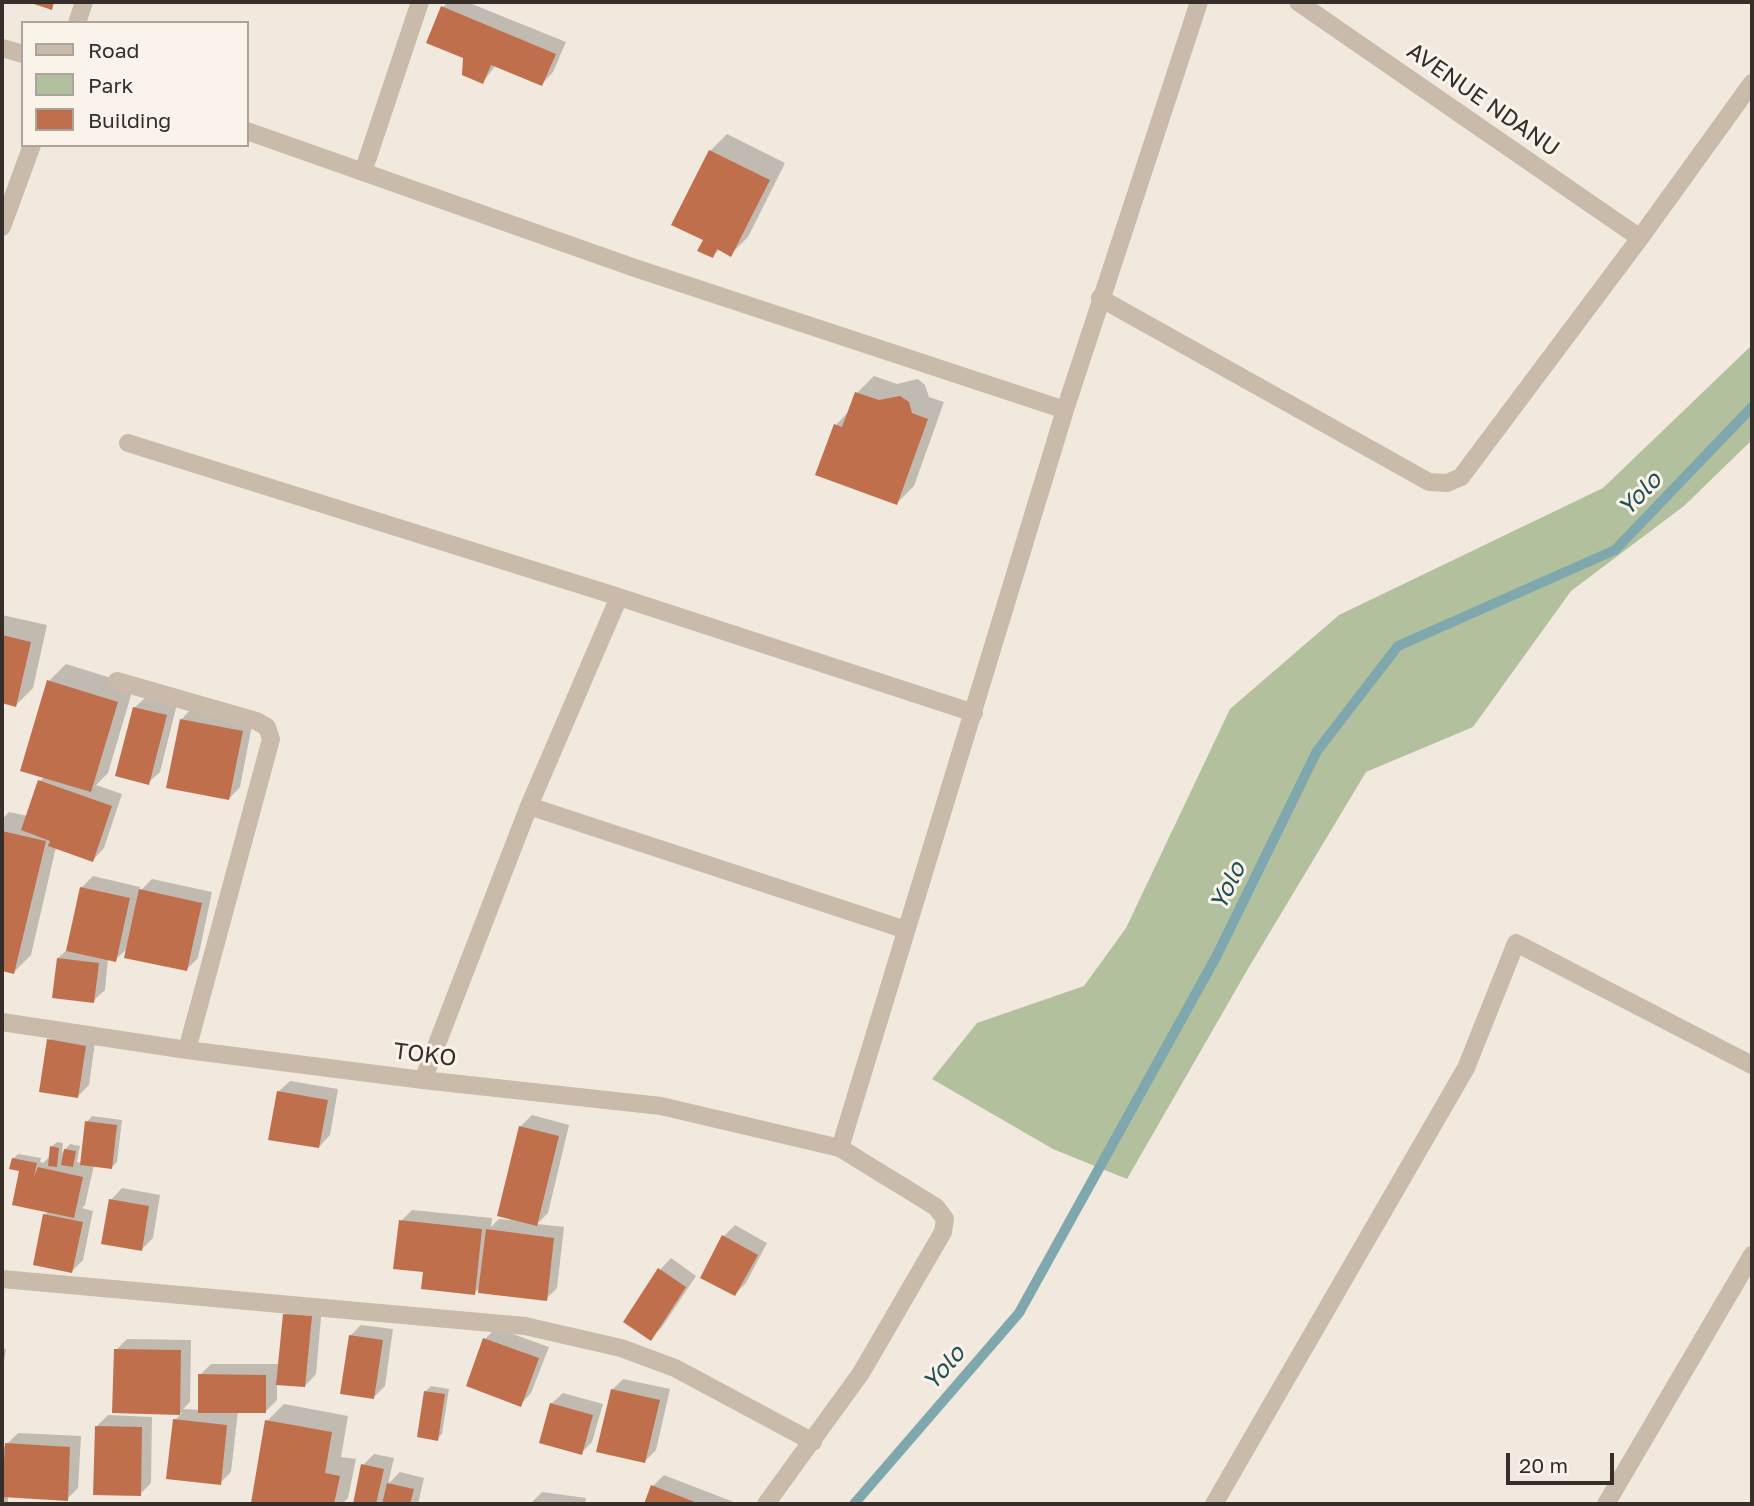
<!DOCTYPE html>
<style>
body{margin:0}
#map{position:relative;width:1754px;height:1506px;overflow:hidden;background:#f1e9dd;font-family:"Golos Text",sans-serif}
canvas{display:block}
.frame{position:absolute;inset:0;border:4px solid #372e29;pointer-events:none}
.legend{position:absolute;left:21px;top:21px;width:228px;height:126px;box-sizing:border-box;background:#f9f3ea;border:2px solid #aba49d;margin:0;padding:9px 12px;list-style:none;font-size:21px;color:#372e29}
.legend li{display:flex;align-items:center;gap:14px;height:35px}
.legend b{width:35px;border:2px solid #aba49d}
.scale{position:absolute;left:1506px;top:1453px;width:108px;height:32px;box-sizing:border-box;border:4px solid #372e29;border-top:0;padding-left:9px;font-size:21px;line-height:24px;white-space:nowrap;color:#372e29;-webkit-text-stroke:5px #f9f3ea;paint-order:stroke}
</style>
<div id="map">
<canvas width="1754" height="1506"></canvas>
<div class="frame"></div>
<ul class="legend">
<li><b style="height:9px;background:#c9baaa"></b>Road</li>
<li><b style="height:19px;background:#b3c09e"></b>Park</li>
<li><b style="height:19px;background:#c06f4c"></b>Building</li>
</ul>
<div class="scale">20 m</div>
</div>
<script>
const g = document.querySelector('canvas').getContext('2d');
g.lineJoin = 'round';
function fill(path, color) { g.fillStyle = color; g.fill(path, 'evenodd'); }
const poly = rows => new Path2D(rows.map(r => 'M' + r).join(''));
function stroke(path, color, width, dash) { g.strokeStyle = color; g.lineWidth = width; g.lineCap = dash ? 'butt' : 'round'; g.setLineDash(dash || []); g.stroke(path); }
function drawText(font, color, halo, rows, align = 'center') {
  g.font = font + ' "Golos Text",sans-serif'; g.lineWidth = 6; g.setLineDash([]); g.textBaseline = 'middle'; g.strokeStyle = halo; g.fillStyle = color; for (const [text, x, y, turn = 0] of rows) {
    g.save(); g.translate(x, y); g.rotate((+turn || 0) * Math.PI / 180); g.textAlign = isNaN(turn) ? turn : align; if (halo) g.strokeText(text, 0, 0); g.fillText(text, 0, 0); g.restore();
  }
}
fill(poly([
 [1752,345,1752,440,1684,506,1571,591,1473,727,1366,772,1249,967,1127,1179,1053,1149,932,1079,977,1023,1084,986,1126,928,1230,709,1339,615,1603,488]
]), '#b3c09e');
fill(poly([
 [448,2,467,2,566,42,553,72,542,84,496,65,483,82,465,57,443,7],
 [727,134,785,163,748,237,731,254,720,249,713,256,705,239,710,151],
 [874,376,897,384,918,379,925,385,929,397,944,402,914,486,897,503,836,425,850,410,857,393],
 [2,615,47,625,33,688,16,705,2,702],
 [66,664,134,685,108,773,96,785,122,794,104,848,93,860,56,847,31,955,14,972,2,969,2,820,9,812,28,816,40,781,45,776,49,681],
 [146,697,177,704,160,772,148,783,134,708],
 [192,708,253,720,240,787,229,799,181,720],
 [93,876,140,887,139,892,152,879,212,892,198,958,187,969,129,947,115,960,108,959,105,990,93,1001,58,958,69,948,82,887],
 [60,1029,96,1035,89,1085,77,1097,49,1040],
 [290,1081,338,1089,330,1135,319,1147,278,1092],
 [532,1115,569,1125,548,1213,537,1224,564,1227,557,1288,546,1299,481,1287,474,1293,425,1271,401,1221,412,1210,492,1218,491,1227,499,1219,510,1220,520,1127],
 [92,1116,122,1120,117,1162,112,1167,94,1165,85,1205,82,1208,93,1211,83,1260,72,1271,45,1215,48,1211,13,1159,18,1154,41,1158,40,1162,43,1163,50,1156,51,1147,57,1142,63,1143,62,1153,70,1144,80,1146,77,1162,82,1163,87,1122],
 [122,1188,160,1195,153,1238,142,1249,111,1200],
 [735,1225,767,1243,746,1283,735,1294,724,1236],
 [671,1258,696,1276,662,1327,651,1338,660,1270],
 [296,1303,322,1306,316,1374,305,1386,277,1383,277,1400,265,1412,238,1411,231,1472,220,1483,175,1420,182,1413,114,1411,116,1350,127,1339,191,1340,190,1402,183,1409,200,1410,200,1375,211,1364,280,1364,285,1315],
 [361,1325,393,1329,385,1386,374,1397,350,1336],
 [496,1328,549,1347,531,1393,520,1405,485,1339],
 [4,1349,6,1349,2,1374,2,1363],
 [623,1379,670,1389,656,1450,645,1461,612,1390],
 [431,1386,449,1389,442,1434,437,1439,426,1391],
 [563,1393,603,1404,592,1442,581,1453,551,1404],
 [284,1404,348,1416,341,1457,356,1459,348,1498,342,1504,269,1504,253,1501,267,1421],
 [2,1410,4,1447,18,1433,81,1436,78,1488,67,1499,8,1496,8,1504,2,1504],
 [108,1415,152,1417,151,1483,140,1494,96,1427],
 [374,1454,394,1458,388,1484,400,1472,424,1478,418,1504,354,1504,363,1465],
 [664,1475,736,1503,735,1504,645,1504,653,1486],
 [542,1492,586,1498,585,1504,530,1504]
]), '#0003');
stroke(poly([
 [854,1504,1019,1313,1216,957,1317,751,1398,646,1615,550,1752,407]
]), '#7ea8ad', 10);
fill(poly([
 [28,2,54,2,52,10],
 [441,6,556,54,542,86,491,65,483,84,462,75,463,58,426,43],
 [709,150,770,180,731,257,717,249,713,258,697,251,703,240,671,225],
 [855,392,879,400,900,396,909,402,912,413,928,419,897,505,815,475,834,424,842,427],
 [2,635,31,642,16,707,2,703],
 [47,680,118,702,91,792,20,771],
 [133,707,167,715,149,785,115,776],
 [180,719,243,731,229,800,166,788],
 [38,780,112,806,93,862,48,846,50,841,21,830],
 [2,831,46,841,14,974,2,971],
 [80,887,130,898,116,962,66,951],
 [139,889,202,903,187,971,124,958],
 [57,958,99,963,94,1003,52,998],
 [47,1039,86,1046,78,1098,39,1092],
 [277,1091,328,1100,319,1148,268,1140],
 [85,1121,117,1125,112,1169,80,1165],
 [519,1126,559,1136,537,1226,497,1216],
 [50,1146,59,1148,57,1167,48,1166],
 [64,1149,76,1151,73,1167,61,1165],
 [12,1158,37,1163,34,1176,38,1167,83,1177,74,1218,12,1205,19,1171,9,1169],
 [109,1199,149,1206,142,1251,101,1244],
 [43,1214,83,1222,72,1273,33,1265],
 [399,1220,482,1229,475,1295,421,1289,423,1272,393,1269],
 [486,1229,554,1238,547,1301,478,1293],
 [722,1235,758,1255,735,1296,700,1278],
 [658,1268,686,1287,651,1341,623,1322],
 [283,1314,312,1316,305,1387,276,1385],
 [349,1335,383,1340,374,1399,340,1394],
 [483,1338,539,1358,521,1407,466,1386],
 [114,1349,181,1350,180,1415,112,1413],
 [198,1374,266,1375,266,1413,198,1413],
 [611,1389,660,1400,645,1463,596,1452],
 [424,1391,445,1394,438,1441,417,1437],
 [550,1403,593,1415,582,1455,539,1443],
 [173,1419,227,1425,221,1485,166,1479],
 [265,1420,332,1432,325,1473,340,1476,334,1504,251,1503],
 [95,1426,142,1427,141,1496,93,1495],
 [5,1443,70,1447,68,1501,2,1497],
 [361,1464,384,1469,376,1504,353,1504],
 [387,1483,414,1489,410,1504,382,1504],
 [651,1485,700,1504,644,1504]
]), '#c06f4c');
stroke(poly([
 [1298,2,1640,238],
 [77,23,84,2],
 [2,48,23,54],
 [247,131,632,267,1065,410],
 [363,172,420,2],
 [2,227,32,145],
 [1100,298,1429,482,1447,483,1461,477,1640,238,1752,83],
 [128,443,619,597,974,713],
 [117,681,256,721,267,727,271,739,187,1050],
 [529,806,906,930],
 [2,1022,187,1050,423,1080,661,1106,840,1148,936,1207,945,1219,943,1232,861,1373,766,1504],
 [423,1080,529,806,619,597],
 [840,1148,1065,410,1199,2],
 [2,1279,525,1326,621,1348,675,1368,813,1442],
 [1214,1504,1466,1068,1516,943,1752,1065],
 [1606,1504,1752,1255]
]), '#c9baaa', 18);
drawText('23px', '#372e29', '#f9f3ea', [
 ["AVENUE NDANU",1483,100,35],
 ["TOKO",425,1055,7]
]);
drawText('italic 24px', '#205056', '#f9f3ea', [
 ["Yolo",1640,494,-46],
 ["Yolo",1228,886,-64],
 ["Yolo",944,1368,-49]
]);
</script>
